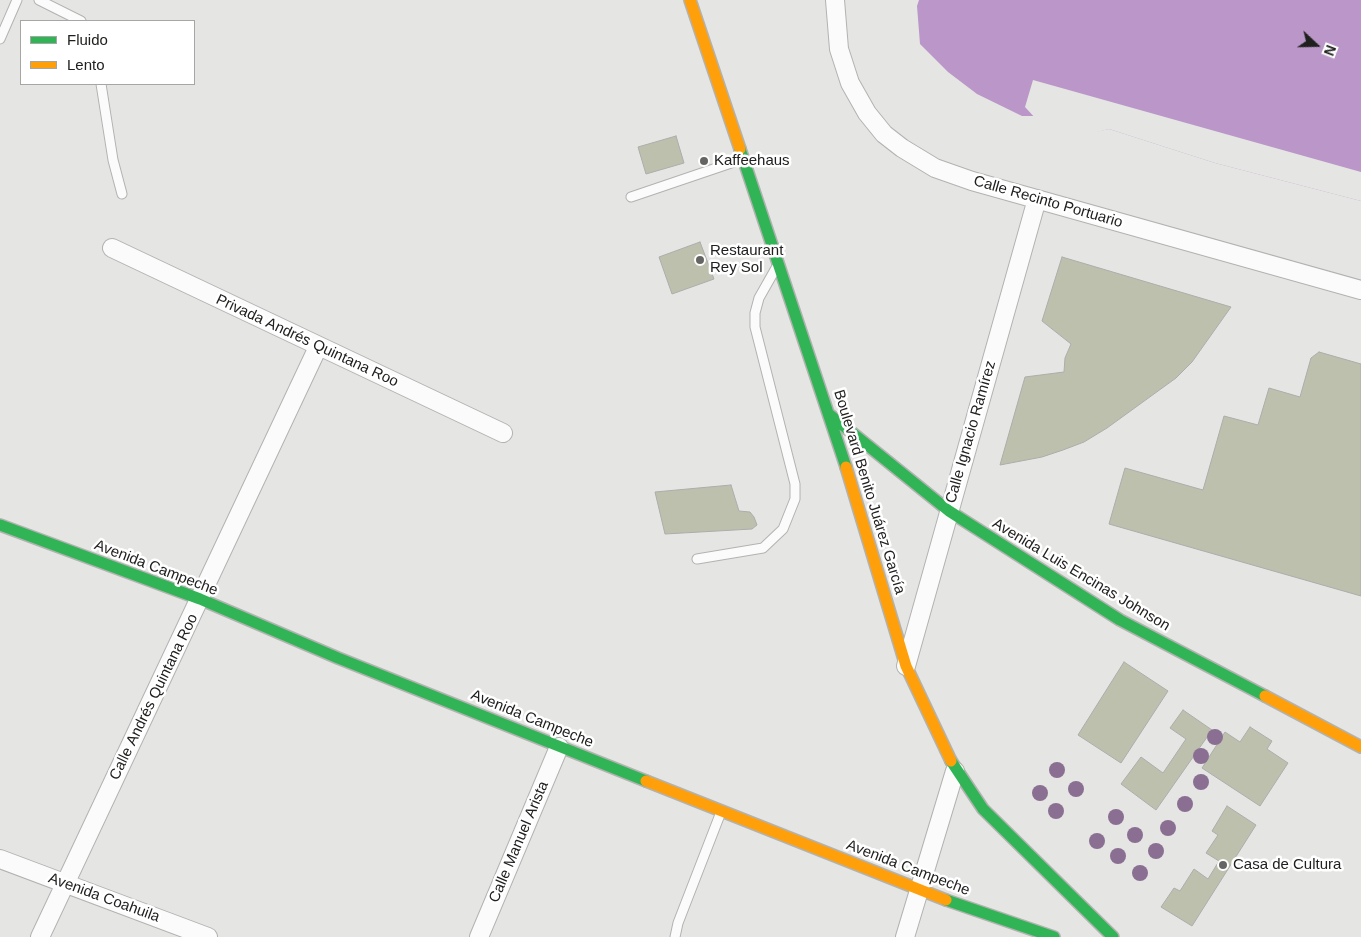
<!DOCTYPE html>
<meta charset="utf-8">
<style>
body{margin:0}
#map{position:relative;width:1361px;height:937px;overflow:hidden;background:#e5e5e3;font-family:Helvetica,sans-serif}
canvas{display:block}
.legend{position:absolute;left:20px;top:20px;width:175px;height:65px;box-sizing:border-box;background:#fff;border:1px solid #a6a6a5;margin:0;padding:6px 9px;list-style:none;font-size:15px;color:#20201f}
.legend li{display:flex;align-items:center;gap:10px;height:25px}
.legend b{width:25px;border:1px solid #a6a6a5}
.north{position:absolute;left:1291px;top:20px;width:50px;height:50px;-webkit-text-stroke:4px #fff;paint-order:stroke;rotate:111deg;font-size:14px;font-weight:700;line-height:20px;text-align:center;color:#20201f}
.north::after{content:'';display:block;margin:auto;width:18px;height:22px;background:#20201f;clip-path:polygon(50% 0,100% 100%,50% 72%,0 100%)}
</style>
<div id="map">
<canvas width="1361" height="937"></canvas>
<ul class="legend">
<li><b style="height:6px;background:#30b455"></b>Fluido</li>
<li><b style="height:6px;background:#ff9f0a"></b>Lento</li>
</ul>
<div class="north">N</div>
</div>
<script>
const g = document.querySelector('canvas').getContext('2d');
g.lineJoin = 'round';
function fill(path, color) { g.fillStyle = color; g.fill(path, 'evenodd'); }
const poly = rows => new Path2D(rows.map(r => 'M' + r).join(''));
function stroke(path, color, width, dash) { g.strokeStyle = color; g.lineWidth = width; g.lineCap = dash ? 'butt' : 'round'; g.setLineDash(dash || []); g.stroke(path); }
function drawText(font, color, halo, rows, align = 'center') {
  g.font = font + ' Helvetica,sans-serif'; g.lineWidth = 5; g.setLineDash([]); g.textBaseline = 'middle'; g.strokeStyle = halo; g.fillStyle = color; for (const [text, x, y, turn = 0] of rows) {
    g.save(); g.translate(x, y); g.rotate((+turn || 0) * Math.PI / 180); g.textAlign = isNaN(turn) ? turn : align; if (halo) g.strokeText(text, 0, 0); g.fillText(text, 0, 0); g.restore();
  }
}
fill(poly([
 [919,0,1361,0,1361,201,1215,163,1109,129,1076,136,1034,116,1022,116,977,94,948,72,920,44,917,6]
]), '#ba97c8');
fill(poly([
 [1033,80,1361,172,1361,201,1215,163,1109,129,1074,138,1037,120,1025,107]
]), '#e5e5e3');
const building = poly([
 [676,136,684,163,646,174,638,147,676,136],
 [700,242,714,279,672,294,659,257,700,242],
 [1062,257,1231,307,1192,362,1176,378,1107,428,1084,442,1063,450,1042,457,1000,465,1025,377,1064,372,1065,358,1071,344,1042,321,1062,257],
 [1319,352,1361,364,1361,596,1109,524,1125,468,1203,490,1224,416,1258,425,1269,388,1300,397,1311,358,1319,352],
 [731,485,739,511,750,512,754,517,757,525,752,529,665,534,655,492,731,485],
 [1124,662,1168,691,1121,763,1078,735,1124,662],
 [1183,710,1212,730,1156,810,1121,784,1141,757,1163,773,1186,739,1170,728,1183,710],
 [1250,727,1272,741,1267,749,1288,763,1260,806,1202,768,1225,732,1240,742,1250,727],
 [1227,806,1256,825,1192,926,1161,907,1174,888,1180,891,1194,869,1208,879,1219,861,1206,853,1218,835,1212,831,1227,806]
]);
fill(building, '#bec0ae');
stroke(building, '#acadab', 1);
const lane = poly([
 [39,0,81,21],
 [0,39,17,0],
 [101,84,113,160,122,194],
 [631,197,743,159],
 [697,559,763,548,783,529,795,499,795,484,755,327,755,313,759,298,776,268],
 [675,937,678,923,721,812]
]);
const street = poly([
 [835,0,839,49,850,83,867,113,884,134,902,148,935,168,972,181,1361,290],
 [112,248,503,433],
 [906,666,1037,199],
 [0,859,208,937],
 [40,937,318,347],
 [479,937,559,747],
 [905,937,955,771]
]);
const fast = poly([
 [740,149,846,467],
 [830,415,949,511,1120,620,1265,696],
 [0,525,200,599,338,658,646,781],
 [951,761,983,809,1113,937],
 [946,900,1054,937]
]);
const slow = poly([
 [690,0,740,149],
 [846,467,906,666,951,761],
 [1265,696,1361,747],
 [646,781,946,900]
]);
stroke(lane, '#b2b3b1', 11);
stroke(street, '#b2b3b1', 20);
stroke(fast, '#b2b3b1', 14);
stroke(slow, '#b2b3b1', 14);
stroke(lane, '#fbfbfb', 9);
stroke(street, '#fbfbfb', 18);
stroke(fast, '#30b455', 11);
stroke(slow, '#ff9f0a', 11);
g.fillStyle = '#8a6f93';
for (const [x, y] of [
 [1215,737],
 [1201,756],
 [1057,770],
 [1201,782],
 [1076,789],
 [1040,793],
 [1185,804],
 [1056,811],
 [1116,817],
 [1168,828],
 [1135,835],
 [1097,841],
 [1156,851],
 [1118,856],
 [1140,873]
]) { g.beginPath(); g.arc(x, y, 8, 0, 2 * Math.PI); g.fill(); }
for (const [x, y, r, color] of [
 [704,161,5,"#656564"],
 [700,260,5,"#656564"],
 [1223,865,5,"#656564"]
]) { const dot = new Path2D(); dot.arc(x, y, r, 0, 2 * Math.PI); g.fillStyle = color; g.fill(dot); stroke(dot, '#fff', 2); }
drawText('15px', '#20201f', '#fff', [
 ["Kaffeehaus",714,161],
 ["Restaurant",710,251],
 ["Rey Sol",710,268],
 ["Casa de Cultura",1233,865]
], 'left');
drawText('15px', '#20201f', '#fff', [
 ["Calle Recinto Portuario",1048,202,16],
 ["Privada Andrés Quintana Roo",307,341,25],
 ["Calle Ignacio Ramírez",971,432,-74],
 ["Boulevard Benito Juárez García",869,492,73],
 ["Avenida Campeche",156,568,21],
 ["Avenida Luis Encinas Johnson",1081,575,31],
 ["Calle Andrés Quintana Roo",154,697,-64],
 ["Avenida Campeche",532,719,22],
 ["Calle Manuel Arista",519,842,-67],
 ["Avenida Campeche",908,868,21],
 ["Avenida Coahuila",104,898,20]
]);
</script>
